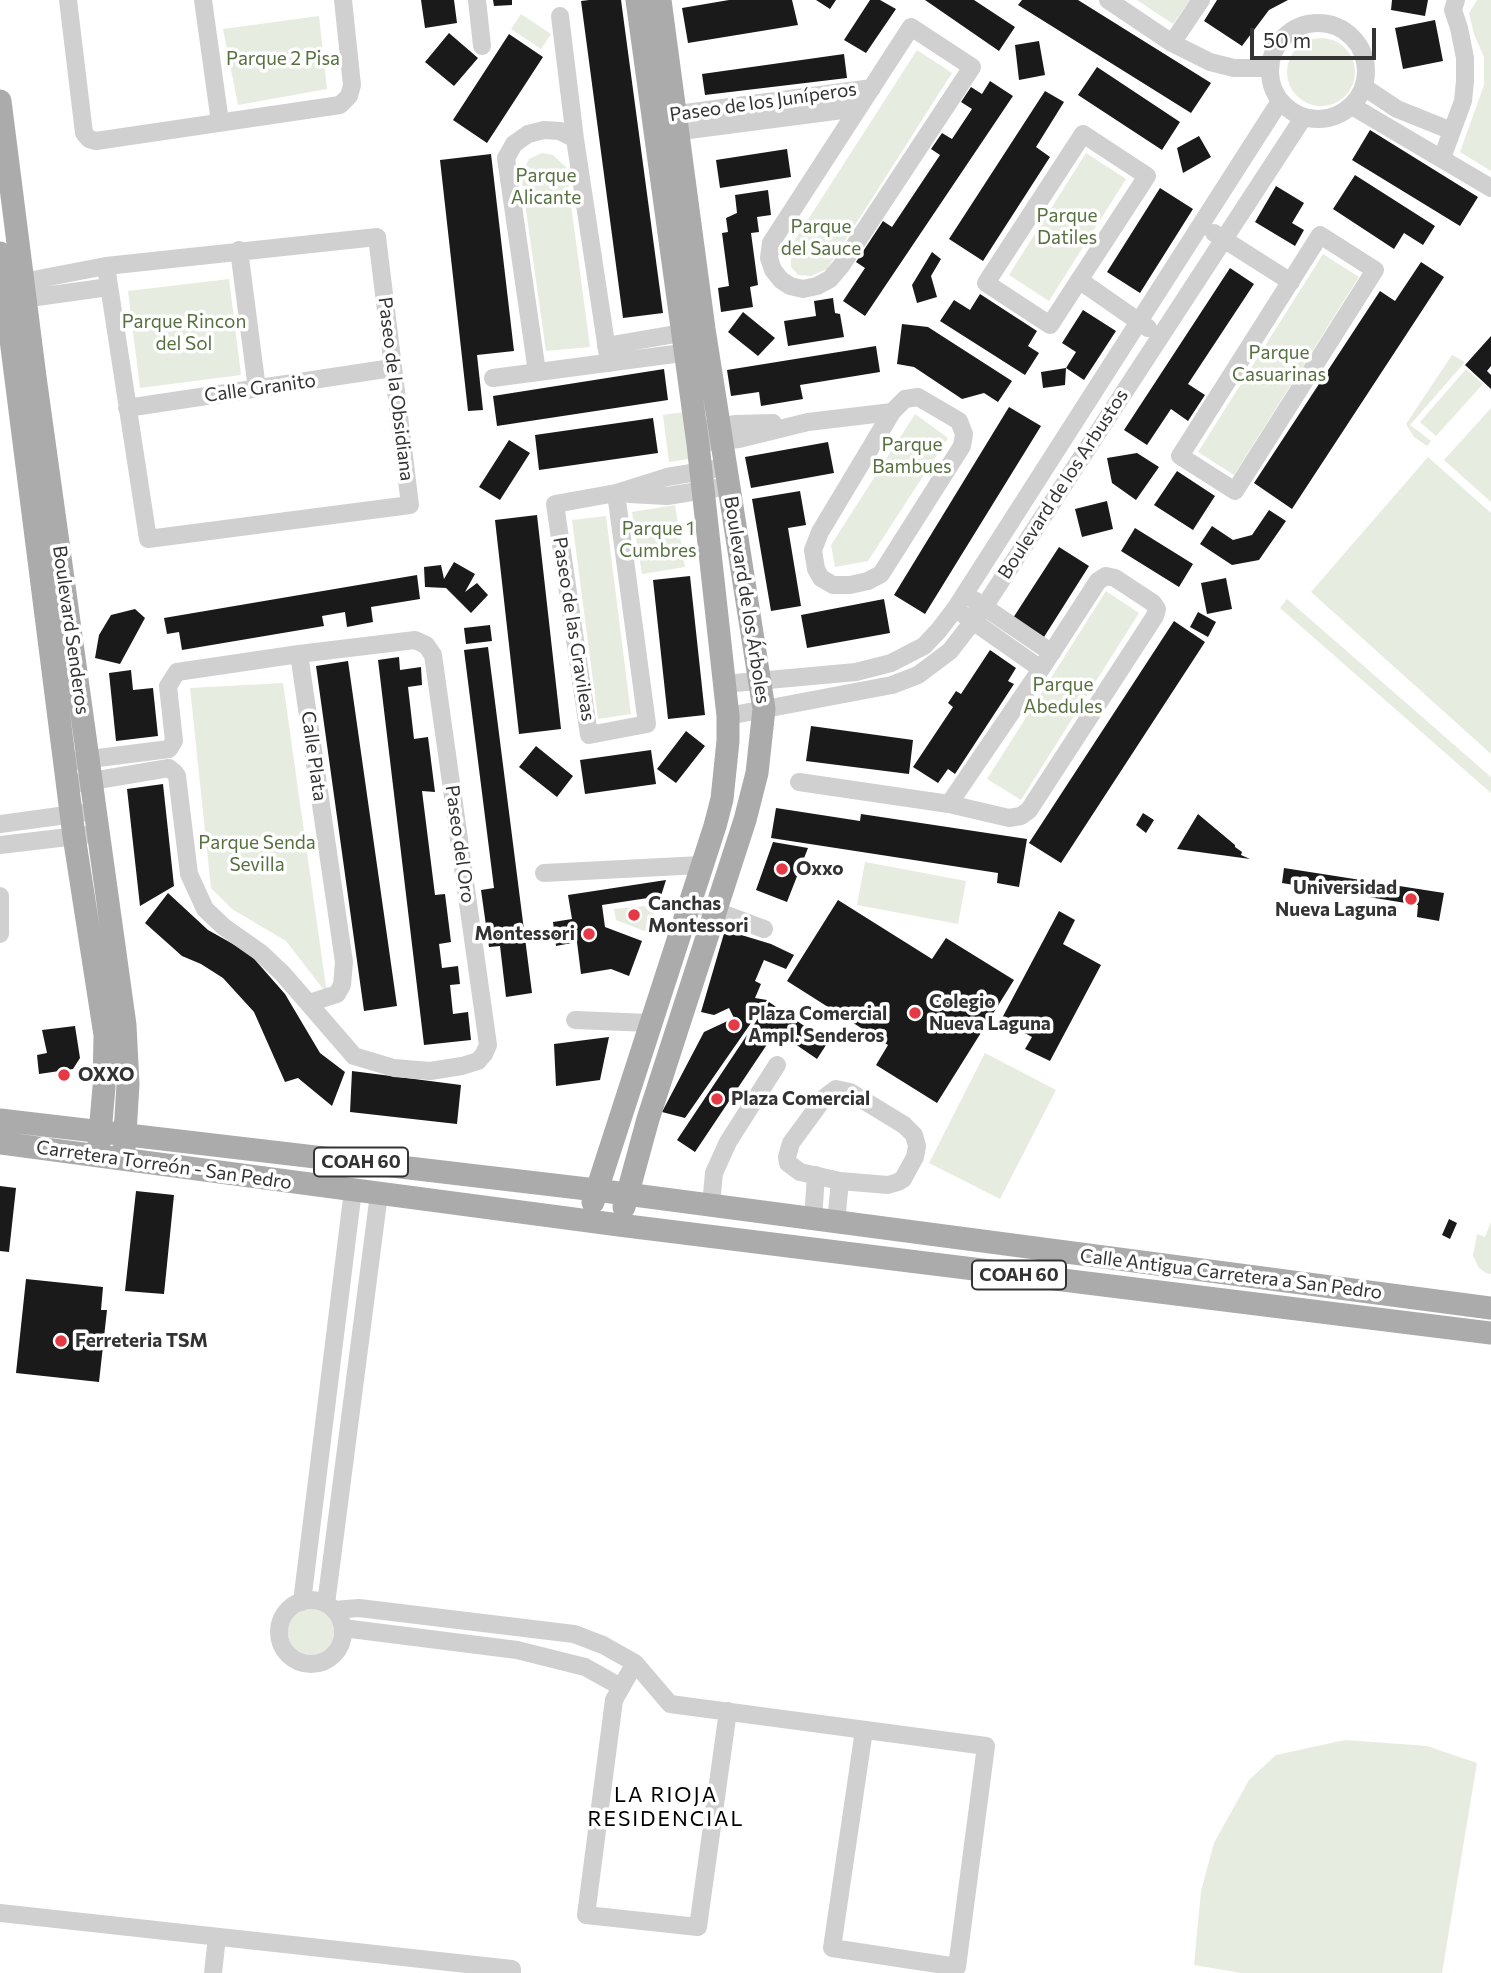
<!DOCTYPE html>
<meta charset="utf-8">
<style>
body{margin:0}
#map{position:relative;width:1491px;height:1973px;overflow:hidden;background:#fff;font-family:Commissioner,sans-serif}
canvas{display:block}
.scale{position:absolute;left:1250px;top:28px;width:126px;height:32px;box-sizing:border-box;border:4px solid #333;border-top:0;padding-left:9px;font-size:21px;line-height:24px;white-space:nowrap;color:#333;-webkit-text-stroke:5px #fff;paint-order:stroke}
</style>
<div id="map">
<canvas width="1491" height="1973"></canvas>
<div class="scale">50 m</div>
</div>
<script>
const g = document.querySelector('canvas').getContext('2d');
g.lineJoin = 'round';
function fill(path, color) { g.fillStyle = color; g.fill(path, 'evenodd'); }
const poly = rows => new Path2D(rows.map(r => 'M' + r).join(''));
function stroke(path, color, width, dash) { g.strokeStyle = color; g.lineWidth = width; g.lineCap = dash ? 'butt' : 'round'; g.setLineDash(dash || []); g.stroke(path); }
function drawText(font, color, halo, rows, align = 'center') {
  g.font = font + ' Commissioner,sans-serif'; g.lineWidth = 7; g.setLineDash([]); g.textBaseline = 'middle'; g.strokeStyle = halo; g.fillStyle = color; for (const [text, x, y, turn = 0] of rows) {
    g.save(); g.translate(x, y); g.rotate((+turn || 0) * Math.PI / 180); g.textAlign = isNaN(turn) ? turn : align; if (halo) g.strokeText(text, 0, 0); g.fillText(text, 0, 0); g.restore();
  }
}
fill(poly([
 [1137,0,1190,0,1173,24],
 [1477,0,1491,0,1491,171,1460,152,1484,85,1484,57,1474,34,1469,13],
 [521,14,551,34,541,49,511,29],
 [319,16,327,89,238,105,223,29],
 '1287 72a34 34 0 1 1 68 0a34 34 0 1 1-68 0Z',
 [917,50,952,73,827,269,811,276,798,275,791,267,791,246],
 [542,153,553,155,566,167,590,347,546,351,521,175,529,159],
 [1086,153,1126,179,1049,301,1009,275],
 [1323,254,1359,277,1234,475,1198,452],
 [229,279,241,375,140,388,128,291],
 [1452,355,1465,362,1410,425,1431,441,1427,446,1414,437,1406,424],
 [1466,369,1483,384,1436,436,1420,422],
 [1491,408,1491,502,1444,460],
 [683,412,689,459,669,462,663,415],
 [915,414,948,438,868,561,835,567,831,545],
 [1428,457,1491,513,1491,754,1311,592],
 [675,505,685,567,642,574,632,512],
 [606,516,631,714,598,719,572,520],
 [1106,591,1139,613,1021,800,987,779],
 [1287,599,1491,777,1491,793,1280,608],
 [283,683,327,994,286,941,232,909,211,888,190,688],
 [865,862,966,881,958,924,857,905],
 [657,905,647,932,616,920,614,909],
 [985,1053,1056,1090,1000,1199,929,1163],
 [1491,1222,1491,1274,1486,1273,1479,1268,1473,1256,1477,1234,1485,1237],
 '288 1632a23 23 0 1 1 46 0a23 23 0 1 1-46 0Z',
 [1345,1740,1427,1746,1477,1763,1442,1973,1241,1973,1194,1965,1201,1891,1214,1843,1249,1780,1276,1755]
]), '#e6ecdf');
fill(poly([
 [421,0,454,0,457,23,425,28],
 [493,0,512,0,512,5,494,6],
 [589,0,621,0,663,313,623,318,581,1],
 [729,0,792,0,798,25,688,43,682,8],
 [816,0,836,0,830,9],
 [870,0,880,0,896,9,866,53,844,40],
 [925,0,974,0,1015,27,999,51],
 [1022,0,1078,0,1211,83,1191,113,1018,5],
 [1217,0,1288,0,1269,10,1242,46,1204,21],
 [1392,0,1428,0,1425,16,1391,10],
 [1435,20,1443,61,1403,69,1395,28],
 [449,33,478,58,454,86,425,62],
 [509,34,543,57,487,143,453,120],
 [1039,41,1045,75,1019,80,1015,45],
 [844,54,847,78,705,95,702,74],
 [1097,67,1180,122,1162,150,1078,95],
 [990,81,1013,96,865,316,843,301,865,268,856,262,883,221,892,227,940,155,931,149,942,133,952,139,972,109,961,102,971,87,982,94],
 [1045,91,1064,102,1036,147,1050,157,983,261,949,239],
 [1370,130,1478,197,1460,226,1352,160],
 [1199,136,1211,157,1183,173,1177,148],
 [787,149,791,177,720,188,716,160],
 [491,154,514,351,477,355,483,410,468,411,440,160],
 [1355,175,1435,226,1423,245,1404,233,1394,249,1333,209],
 [1276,186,1304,203,1292,223,1304,230,1295,246,1255,222],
 [1160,188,1193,209,1140,293,1107,272],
 [768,190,771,215,757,217,759,232,751,233,758,285,750,287,753,307,721,312,718,288,729,286,722,233,728,232,726,218,737,213,735,195],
 [932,252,941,259,931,276,937,297,917,303,912,285],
 [1421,262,1444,277,1292,509,1254,483,1380,291,1395,301],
 [1230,268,1254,284,1188,384,1205,395,1188,421,1171,409,1147,445,1124,430],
 [980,294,1037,331,1028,346,1039,353,1025,375,940,321,954,300,970,310],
 [833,298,835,313,840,314,844,337,788,346,784,321,816,316,814,301],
 [1083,310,1116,331,1084,380,1066,368,1076,352,1062,343],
 [743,312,775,338,758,356,728,332],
 [902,324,928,327,1012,381,998,402,984,393,962,399,914,367,897,364],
 [1491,336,1491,366,1487,371,1491,375,1491,389,1465,365],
 [876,346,880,372,800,385,803,399,761,406,759,392,731,396,727,370],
 [1066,368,1065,385,1043,388,1041,372],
 [664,369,668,400,497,426,493,396],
 [1009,407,1041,426,925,614,894,595],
 [653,418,658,453,539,470,535,435],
 [509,440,530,453,500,500,479,487],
 [828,442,834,473,751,488,745,457],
 [1137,453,1159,467,1136,500,1112,483,1107,458],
 [1177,471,1215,496,1193,530,1154,505],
 [800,491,806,525,788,528,801,606,771,611,752,499],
 [1107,501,1113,529,1082,537,1075,509],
 [1269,510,1286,521,1259,560,1232,565,1200,544,1212,526,1233,540,1252,535],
 [537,515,561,729,519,734,495,520],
 [1135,528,1193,564,1179,587,1121,551],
 [1059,547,1089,566,1044,637,1013,618],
 [454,562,475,574,465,592,477,583,488,595,471,613,446,588,425,587,424,567,441,565,444,579],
 [417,575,420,599,371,607,373,622,347,627,345,612,322,616,324,626,182,650,179,632,167,634,164,618],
 [690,576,705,715,668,719,653,580],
 [1226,578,1232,609,1207,614,1201,583],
 [884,599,890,633,807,648,801,615],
 [135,609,145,618,120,664,95,658,99,635,111,615],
 [1198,612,1216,622,1208,637,1190,627],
 [1174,621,1205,642,1061,863,1029,843],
 [490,625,492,641,466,644,464,628],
 [488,647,532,993,506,997,500,946,489,947,481,890,494,888,464,650],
 [990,650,1016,668,1008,681,1014,684,955,774,948,769,938,783,913,767,953,707,948,703,956,691,961,694],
 [399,657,400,670,421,667,422,685,408,687,414,739,428,737,435,792,422,791,435,895,445,894,451,942,439,944,442,968,458,966,460,984,450,985,453,1014,468,1012,471,1040,424,1045,378,660],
 [348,661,397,1006,364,1011,316,666],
 [131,670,133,690,153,688,158,736,116,741,109,673],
 [811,726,913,740,909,774,806,761],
 [686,731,705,746,676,783,657,769],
 [536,746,573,776,557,797,519,767],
 [651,750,656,784,585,794,580,760],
 [163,784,174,886,140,906,127,789],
 [776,808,860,821,861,814,1027,839,1019,887,997,883,998,873,771,838],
 [1143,813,1154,820,1146,833,1136,825],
 [1198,814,1235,845,1235,847,1242,852,1241,855,1250,859,1177,849],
 [773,842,808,848,787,902,756,890],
 [1284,868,1444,893,1439,921,1417,917,1418,905,1282,883],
 [666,880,661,896,602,905,605,927,642,941,629,976,611,969,581,974,577,942,556,946,553,922,572,919,568,895],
 [168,893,208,930,249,953,285,994,320,1053,345,1072,332,1106,298,1078,285,1082,254,1012,223,978,201,964,182,956,145,923],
 [838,900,932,959,946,938,1014,980,937,1103,876,1065,888,1045,787,981],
 [1059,911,1075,920,1063,944,1101,965,1050,1061,1025,1049,1032,1037,1001,1020],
 [725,930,771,944,794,955,786,969,764,960,755,981,761,984,755,998,767,1000,685,1118,662,1112,704,1032,734,1018,729,1008,714,1015,701,1012],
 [769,1002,828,1042,817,1059,776,1031,695,1152,677,1140],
 [75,1026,80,1058,73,1069,39,1074,37,1055,47,1053,42,1030],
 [609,1037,600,1080,556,1086,554,1044],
 [352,1071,461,1085,457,1124,350,1112],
 [0,1186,16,1188,9,1252,0,1251],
 [136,1191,174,1195,164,1294,125,1291],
 [1449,1219,1457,1223,1450,1239,1442,1235],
 [26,1279,103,1287,101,1310,107,1310,99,1382,16,1373]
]), '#1a1a1a');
stroke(poly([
 [68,0,84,133,89,139,96,141,340,105,349,96,352,85,343,0],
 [203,0,220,122],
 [477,0,482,46],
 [1108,0,1172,43,1210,62,1234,68,1269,68],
 [560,16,575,139,609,363],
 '1270 71a48 48 0 1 1 96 0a48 48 0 1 1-96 0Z',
 [911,27,972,67,841,266,830,279,817,286,803,289,790,286,781,280,773,270,769,258,771,243,911,27],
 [1172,43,1201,0],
 [1364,87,1397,109,1452,131],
 [1352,106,1491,188],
 [663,116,872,88],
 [666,133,858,108],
 [1083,134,1147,176,1050,325,986,283,1083,134],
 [1442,158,1463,101,1465,81,1465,58,1459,28,1453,10,1456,0],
 [1214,233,1291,282],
 [1320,235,1375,270,1235,491,1180,456,1320,235],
 [239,250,257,389],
 [1079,280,1148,328],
 [12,284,106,266,377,237,410,505,148,539,106,266],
 [15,300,109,287],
 [606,346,693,331],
 [537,372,506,158,514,144,528,134,544,130,560,131,575,139],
 [493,378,697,351],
 [918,397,959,421,964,434,962,446,881,574,868,581,850,585,833,585,821,578,816,569,813,550,820,532,892,412,905,399,918,397],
 [127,408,392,368],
 [696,430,736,424,773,423],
 [712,442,739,439,808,422,892,412],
 [616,493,647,724,589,735,555,504,616,493,667,477,727,467],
 [629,494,667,496,730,486],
 [974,600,1052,653],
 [964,615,1041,669],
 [299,654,344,962,342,985,337,994,309,1003],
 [724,684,856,672,891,663,924,646,939,630,955,609,1280,101],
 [728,716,892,685,918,675,950,651,984,607,1303,118],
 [799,782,949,804,1009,818,1021,816,1029,810,1155,616,1157,609,1153,603,1115,578,1106,576,1098,581,1041,669,949,804],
 [68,785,169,768,174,772,177,776,189,874,205,909,224,927,261,953,283,974,354,1056,394,1068,430,1071,462,1066,478,1061,484,1054,488,1045,433,655,426,645,415,640,299,654,177,672,168,686,174,741,169,749,75,761],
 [0,824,81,813],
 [0,845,85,835],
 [544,873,701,865],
 [0,896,0,934],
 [689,901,764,929],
 [575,1020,650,1023],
 [836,1089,850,1092,904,1125,914,1135,917,1146,915,1157,903,1179,898,1182,888,1185,840,1181,800,1172,788,1163,787,1157,791,1143,824,1098,836,1089],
 [711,1205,714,1173,728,1142,777,1065],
 [813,1219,816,1175],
 [836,1222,840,1181],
 '279 1632a32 32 0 1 1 64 0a32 32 0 1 1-64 0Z',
 [302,1602,353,1190],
 [326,1604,379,1194],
 [334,1610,359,1608,574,1634,603,1645,635,1663,670,1704,986,1746,957,1967,832,1948,864,1730],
 [343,1628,517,1650,585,1667,621,1687],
 [635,1663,614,1700,586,1915,698,1927,728,1711],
 [0,1913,512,1969,512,1973],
 [213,1973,217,1937]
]), '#d0d0d0', 18);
stroke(poly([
 [0,101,35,377,125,1025,128,1084,124,1150],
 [0,253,74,836,105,1035,104,1087,99,1145],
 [0,1120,596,1190,1491,1308],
 [0,1143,619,1225,1491,1333],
 [593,1202,715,826,722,799,728,741,728,716,698,444,637,0],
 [624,1207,648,1119,745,820,757,773,764,709,704,329,660,0]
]), '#ababab', 23);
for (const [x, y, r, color] of [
 [782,869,7,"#e63946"],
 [1411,899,7,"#e63946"],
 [634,915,7,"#e63946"],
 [589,934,7,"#e63946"],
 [915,1013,7,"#e63946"],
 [734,1025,7,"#e63946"],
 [64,1075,7,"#e63946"],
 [717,1099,7,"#e63946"],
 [61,1341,7,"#e63946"]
]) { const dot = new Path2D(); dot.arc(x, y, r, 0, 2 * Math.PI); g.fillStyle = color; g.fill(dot); stroke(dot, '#fff', 2.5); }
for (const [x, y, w] of [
 [361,1162,94],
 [1019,1275,94]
]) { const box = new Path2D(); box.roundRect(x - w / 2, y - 14.5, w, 29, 5); g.fillStyle = '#fff'; g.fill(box); stroke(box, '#333', 2); }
drawText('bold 18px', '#333', null, [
 ["COAH 60",361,1162],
 ["COAH 60",1019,1275]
]);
drawText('19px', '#56703f', '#fff', [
 ["Parque 2 Pisa",283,59],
 ["Parque",546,176],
 ["Alicante",546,198],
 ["Parque",1067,216],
 ["Datiles",1067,238],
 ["Parque",821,227],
 ["del Sauce",821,249],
 ["Parque Rincon",184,322],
 ["del Sol",184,344],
 ["Parque",1279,353],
 ["Casuarinas",1279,375],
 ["Parque",912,445],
 ["Bambues",912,467],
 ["Parque 1",658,529],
 ["Cumbres",658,551],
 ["Parque",1063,685],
 ["Abedules",1063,707],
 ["Parque Senda",257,843],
 ["Sevilla",257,865]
]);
drawText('19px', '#333', '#fff', [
 ["Paseo de los Juníperos",763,102,-8],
 ["Calle Granito",260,388,-8],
 ["Paseo de la Obsidiana",396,389,83],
 ["Boulevard de los Arbustos",1063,484,-57],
 ["Boulevard de los Árboles",747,600,81],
 ["Paseo de las Gravileas",574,629,81],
 ["Boulevard Senderos",71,630,82],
 ["Calle Plata",314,756,82],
 ["Paseo del Oro",460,844,82],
 ["Carretera Torreón - San Pedro",164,1165,8],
 ["Calle Antigua Carretera a San Pedro",1231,1274,7]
]);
drawText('bold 19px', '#333', '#fff', [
 ["Oxxo",796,869],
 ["Universidad",1397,888,"right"],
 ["Nueva Laguna",1397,910,"right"],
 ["Canchas",648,904],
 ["Montessori",648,926],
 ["Montessori",575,934,"right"],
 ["Colegio",929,1002],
 ["Nueva Laguna",929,1024],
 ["Plaza Comercial",748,1014],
 ["Ampl. Senderos",748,1036],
 ["OXXO",78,1075],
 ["Plaza Comercial",731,1099],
 ["Ferreteria TSM",75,1341]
], 'left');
g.letterSpacing = '2px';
drawText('21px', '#000', '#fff', [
 ["LA RIOJA",666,1795],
 ["RESIDENCIAL",666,1819]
]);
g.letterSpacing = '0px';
</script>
